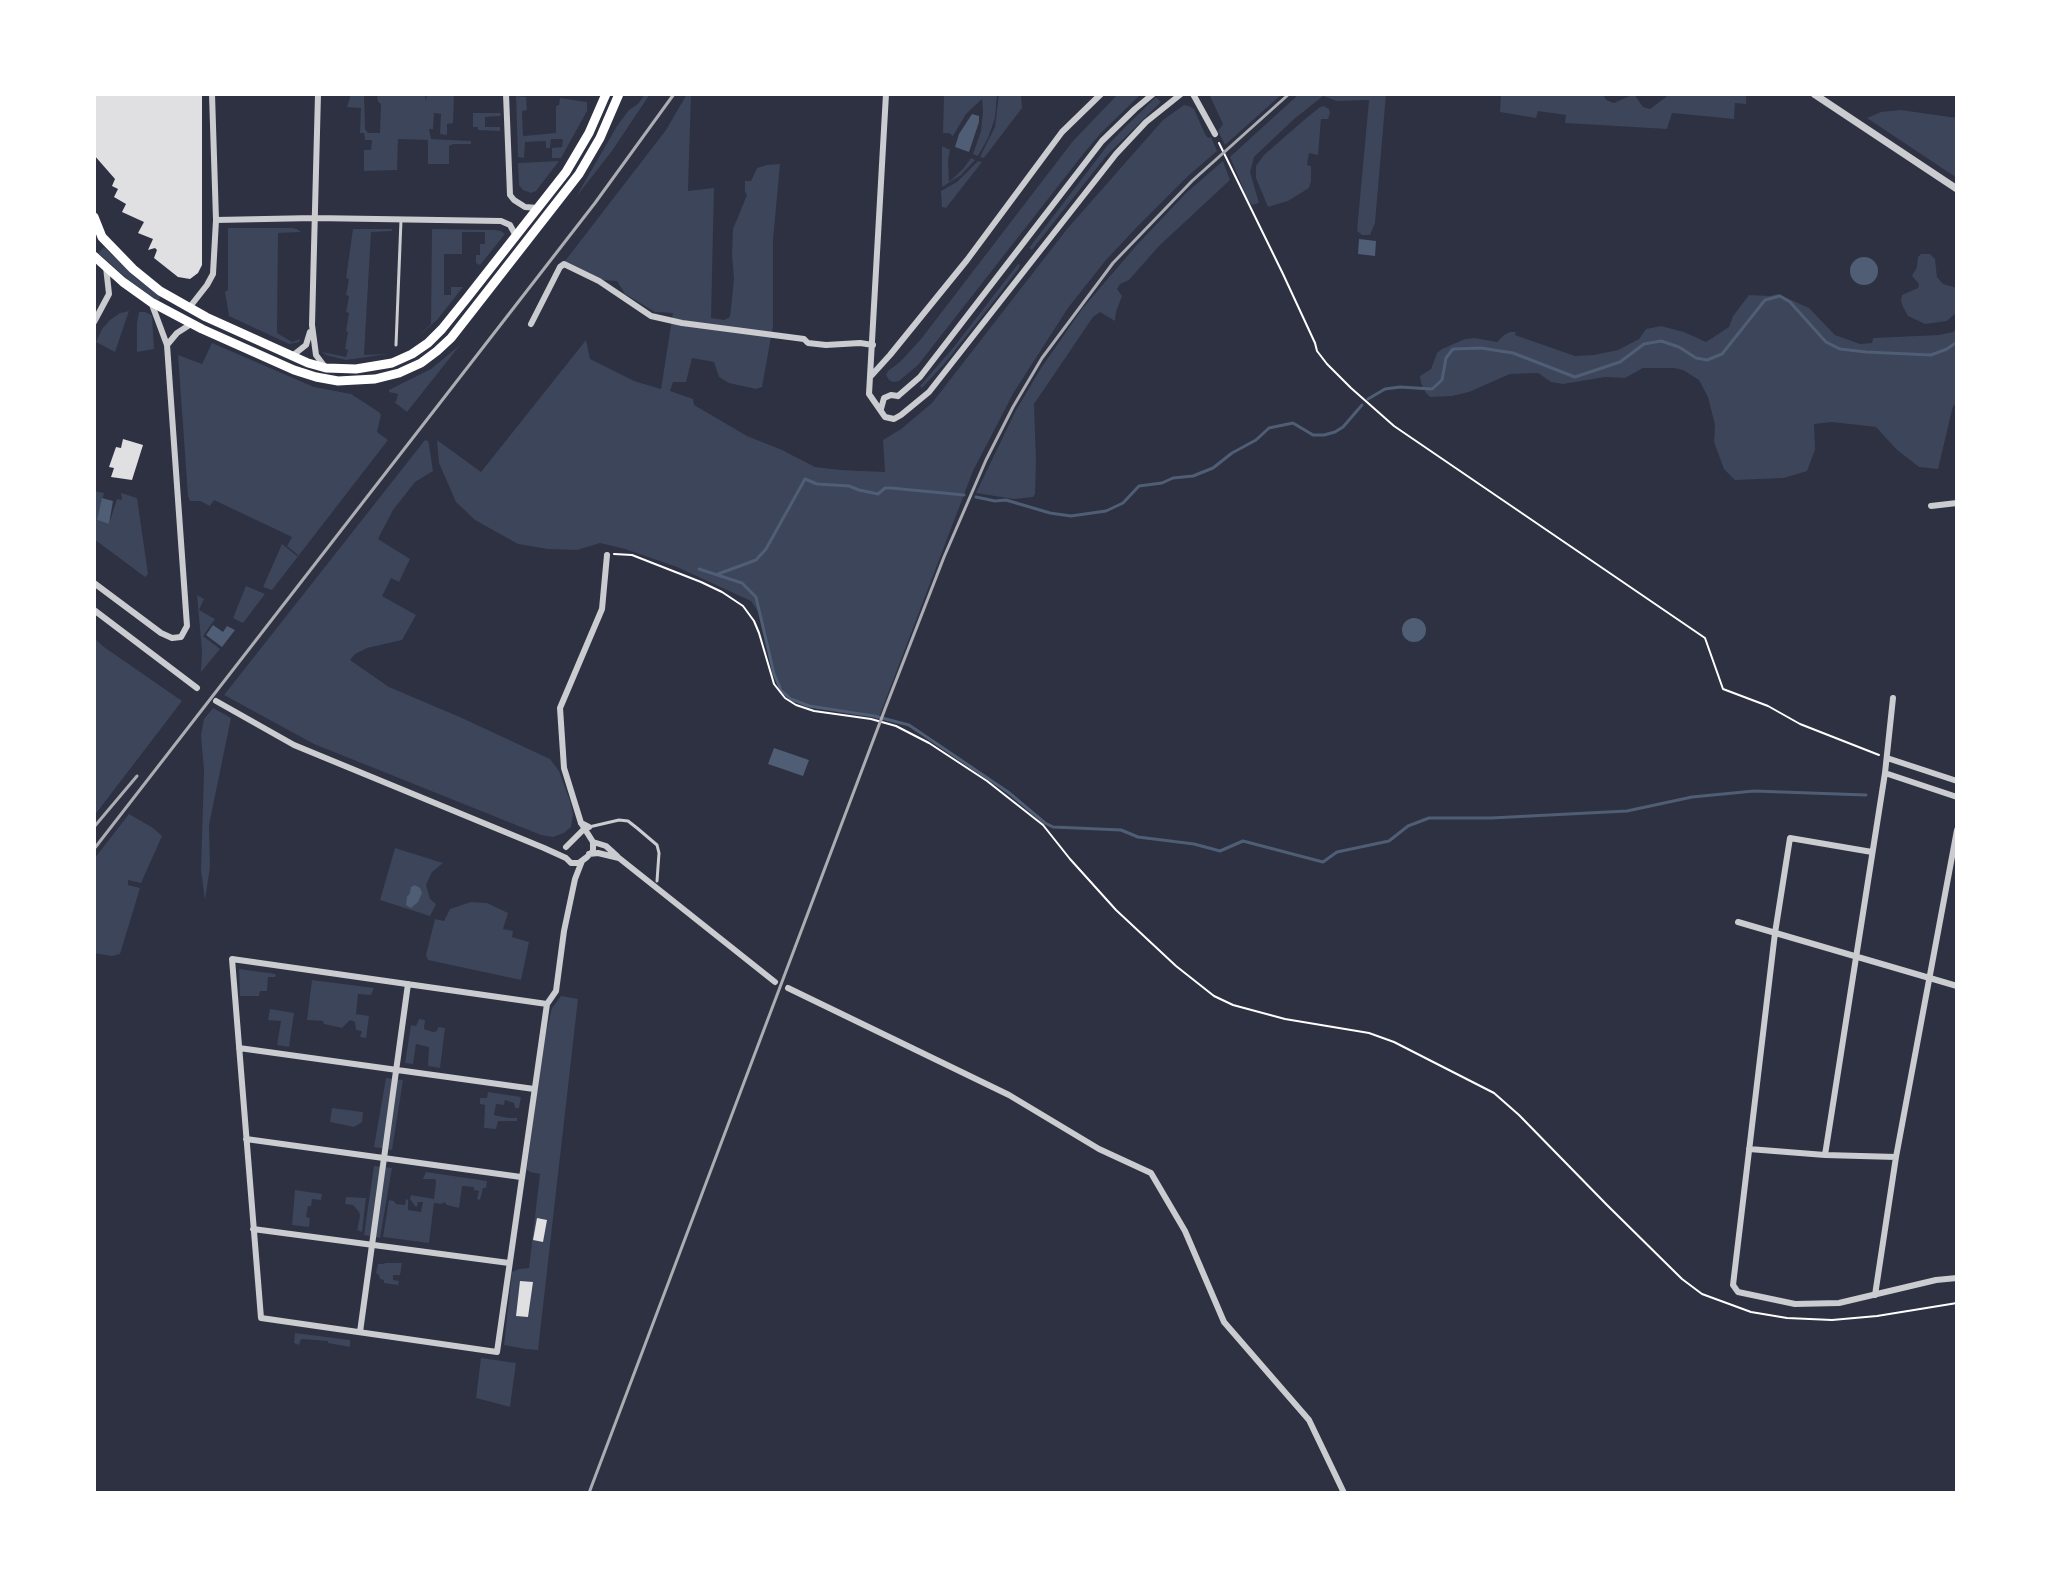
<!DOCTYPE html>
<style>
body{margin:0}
#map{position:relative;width:2051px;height:1587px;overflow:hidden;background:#2d3142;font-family:Signika,sans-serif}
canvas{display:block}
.frame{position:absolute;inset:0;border:96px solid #fff;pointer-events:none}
</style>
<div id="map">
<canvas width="2051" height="1587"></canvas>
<div class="frame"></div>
</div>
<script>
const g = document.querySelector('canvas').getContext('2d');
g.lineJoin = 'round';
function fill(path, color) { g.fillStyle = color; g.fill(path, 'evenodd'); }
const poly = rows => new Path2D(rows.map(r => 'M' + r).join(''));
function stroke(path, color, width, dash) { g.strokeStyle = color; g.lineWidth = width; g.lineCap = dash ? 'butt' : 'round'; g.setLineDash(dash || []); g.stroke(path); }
fill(poly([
 [351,94,364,94,365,129,368,133,380,133,381,104,378,102,377,94,422,94,422,96,425,96,426,101,427,94,454,94,453,123,447,124,447,135,440,134,441,114,434,113,433,129,429,129,431,139,471,141,471,144,453,144,449,146,449,164,428,164,428,140,398,139,397,170,364,171,364,150,371,150,372,140,365,140,364,133,360,133,361,108,347,107],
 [645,94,650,94,612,151,576,197,617,126,629,110,638,104],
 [687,94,691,94,688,191,714,188,711,318,724,320,730,317,734,279,732,255,733,229,747,195,745,191,745,181,751,181,757,168,767,165,780,164,773,240,773,326,762,387,756,389,729,383,719,377,714,362,692,358,686,382,673,382,670,391,693,399,694,405,747,436,782,450,815,467,841,470,885,472,883,440,901,429,932,403,1067,229,1163,120,1184,105,1189,106,1194,109,1205,134,1208,138,1211,137,1217,151,1188,176,1136,228,1106,260,1068,308,1014,392,973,471,879,717,852,711,812,707,798,702,786,693,777,681,759,613,751,601,677,567,625,549,600,543,577,550,548,549,518,544,475,520,456,502,439,463,437,440,481,472,586,340,590,359,634,381,661,389,673,313,655,312,625,294,617,281,603,280,565,261,666,130],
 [944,94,997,94,995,118,988,138,978,156,973,154,981,131,983,112,982,99,966,114,953,136,949,133,943,133],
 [999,94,1021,94,1022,108,984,158,980,157,995,127],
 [1118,94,1141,94,1101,133,1084,153,918,365,899,381,893,382,889,380,886,375,888,371,901,361,921,339,1073,141],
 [1209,94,1282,94,1225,145,1218,131,1223,124],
 [1299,94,1386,94,1375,223,1370,235,1362,235,1357,231,1369,100,1337,101,1323,96,1293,120,1254,157,1250,172,1259,203,1252,205,1248,200,1230,157],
 [1501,94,1603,94,1606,100,1614,103,1634,94,1643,107,1650,109,1670,94,1746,94,1746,104,1735,103,1734,119,1672,113,1667,129,1565,123,1566,115,1538,111,1536,118,1500,112],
 [516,96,526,97,527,110,522,111,523,136,556,133,556,106,559,105,560,98,587,102,587,111,561,158,552,158,552,148,562,147,563,139,551,139,550,148,546,148,546,141,525,142,524,158,518,157],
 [1156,97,1161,102,1107,155,1032,250,1029,248,1107,146,1125,127],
 [1324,106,1329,109,1330,113,1328,119,1321,119,1318,155,1309,153,1307,165,1311,166,1311,181,1309,188,1288,201,1268,207,1256,178,1256,166,1264,155,1304,120,1320,107],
 [1901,110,1957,118,1957,178,1867,118,1881,112],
 [473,113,501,113,500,116,485,117,485,127,500,127,500,131,478,130,478,127,473,127],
 [942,146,950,150,948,160,949,182,963,169,971,158,975,160,961,175,942,187],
 [559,161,536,191,531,193,523,190,519,185,518,163],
 [978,161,982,162,946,208,942,207,941,191,957,182],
 [1223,161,1230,180,1159,246,1129,280,1120,284,1117,289,1122,296,1116,312,1115,321,1100,312,1093,317,1034,404,1036,462,1035,494,1033,497,1014,499,976,493,1015,412,1041,368,1082,309,1135,247,1186,193],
 [228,228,292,228,297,229,301,232,278,233,277,333,292,342,300,339,299,342,289,344,229,316,225,292,228,290],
 [353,229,392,229,392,231,371,232,364,355,387,354,346,360,326,355,322,352,346,357,348,350,345,349,348,332,346,331,349,313,346,312,349,296,346,295,349,279,346,278],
 [432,229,494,230,501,231,505,234,480,265,476,263,476,255,480,255,480,244,485,244,485,232,462,232,462,254,444,254,444,295,451,295,451,287,463,287,437,320,416,338,431,324],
 [104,247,136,278,161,297,158,301,131,282,98,253],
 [1921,254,1930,254,1935,259,1937,277,1943,284,1957,288,1957,312,1947,321,1925,324,1908,316,1903,307,1901,300,1902,295,1918,288,1919,284,1912,276,1917,267,1918,257],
 [1018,264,1020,265,1019,268,998,296,945,363,922,388,920,386,953,348],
 [1778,294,1809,308,1835,335,1860,344,1872,343,1873,338,1939,335,1953,332,1957,327,1957,404,1953,406,1938,469,1919,467,1896,449,1876,427,1832,422,1814,424,1815,450,1807,471,1784,478,1735,480,1724,469,1714,442,1715,425,1708,397,1699,380,1683,370,1674,368,1643,368,1625,378,1605,377,1563,384,1551,382,1538,373,1510,374,1469,392,1452,396,1430,397,1426,393,1421,383,1420,376,1431,369,1437,353,1442,349,1465,339,1475,338,1497,342,1504,335,1510,332,1516,332,1515,335,1575,356,1594,355,1618,350,1639,339,1646,329,1661,326,1684,332,1706,342,1729,327,1733,316,1749,295,1770,296],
 [129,311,115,352,96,342,102,329,110,320,120,313],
 [139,312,145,312,151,315,152,317,154,349,137,352,137,323],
 [212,343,314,387,351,394,379,412,381,415,377,432,388,440,272,590,263,587,282,544,297,556,298,555,287,546,292,537,214,500,210,506,200,501,190,501,188,496,178,355,202,364],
 [460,345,407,412,393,401,396,402,398,394,389,392,389,390,431,369],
 [425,440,428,441,429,445,433,471,415,482,393,510,378,539,410,559,399,582,391,578,382,596,416,615,402,640,367,648,355,654,350,660,389,687,462,718,550,759,559,771,570,801,573,814,571,827,564,833,553,837,541,835,314,744,224,695],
 [94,491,104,493,97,520,109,524,117,499,122,500,121,493,137,498,148,574,145,577,94,539],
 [246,586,265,594,243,623,233,618],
 [197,595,204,599,199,610,215,619,203,636,220,649,201,672,202,650],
 [94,638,104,647,182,701,94,816],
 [213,708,231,718,209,825,210,867,205,900,201,870,204,771,201,735,204,719],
 [129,814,153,828,162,836,141,883,128,880,128,885,140,888,120,954,112,956,94,953,94,859],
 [395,848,443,863,432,872,426,885,430,899,436,904,430,916,380,900],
 [471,902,487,903,508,913,503,929,513,931,512,937,529,942,521,980,428,960,426,955,435,919,444,921,450,909],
 [239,969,276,974,275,977,268,977,267,991,260,991,259,996,240,996],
 [312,980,374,988,371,995,358,994,356,1014,369,1016,366,1038,360,1037,362,1031,356,1030,355,1022,350,1020,342,1028,324,1024,323,1021,307,1020],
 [561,996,578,999,538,1350,526,1349,504,1345,512,1272,519,1269,529,1268,540,1174,530,1172,527,1170,527,1167,543,1044,552,1008],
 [270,1009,294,1013,289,1047,277,1045,281,1021,268,1020],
 [419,1019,425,1020,424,1029,433,1032,437,1031,438,1027,445,1028,440,1068,428,1066,429,1047,416,1044,413,1064,405,1063,411,1025,416,1026],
 [386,1078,403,1080,392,1150,374,1147],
 [488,1092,521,1097,519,1108,515,1108,514,1103,505,1100,504,1105,496,1104,494,1115,508,1118,517,1118,517,1121,498,1121,496,1129,484,1128,485,1105,480,1104,480,1098,487,1098],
 [332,1108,363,1112,362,1122,354,1127,330,1122],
 [374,1166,392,1168,380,1238,364,1235],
 [426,1172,487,1181,486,1188,483,1188,480,1200,477,1199,479,1191,474,1190,474,1187,462,1186,459,1208,447,1205,444,1202,442,1204,434,1203,429,1243,383,1237,389,1200,394,1201,396,1204,405,1205,406,1199,408,1200,408,1210,421,1212,423,1202,418,1202,417,1207,415,1206,410,1199,411,1195,434,1199,436,1182,435,1179,423,1179],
 [295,1190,322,1194,321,1200,312,1199,311,1206,308,1206,306,1217,310,1218,309,1227,292,1225],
 [346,1197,366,1198,362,1232,357,1230,360,1216,359,1212,353,1205,345,1204],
 [385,1263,402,1263,400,1275,393,1275,393,1280,399,1281,398,1285,384,1283,384,1280,380,1279,379,1275,376,1273,378,1264,384,1264],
 [295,1333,350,1340,350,1347,328,1343,328,1341,301,1339,299,1345,294,1343],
 [481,1358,516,1363,510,1407,476,1398]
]), '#3c4559');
fill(poly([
 [972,114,979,116,979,122,969,152,955,147,959,134],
 [1359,239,1376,241,1375,256,1358,254],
 '1850 271a14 14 0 1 1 28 0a14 14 0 1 1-28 0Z',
 [102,498,113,501,109,524,97,520],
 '1402 630a12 12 0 1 1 24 0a12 12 0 1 1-24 0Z',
 [213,625,223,632,227,626,235,630,222,647,206,635],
 [774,748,809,760,803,776,768,764],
 [415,885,420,888,422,893,418,902,411,908,406,905,407,897,410,893,411,887]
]), '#4f5d75');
stroke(poly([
 [1368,399,1385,389,1400,387,1432,389,1442,380,1446,358,1453,349,1481,348,1513,353,1575,377,1620,362,1644,344,1661,341,1679,347,1696,358,1707,360,1722,354,1765,300,1780,296,1790,302,1826,342,1840,349,1866,352,1931,355,1947,349,1957,342],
 [976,497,995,501,1006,500,1050,513,1071,516,1106,511,1123,503,1139,486,1162,483,1173,478,1193,476,1213,468,1232,453,1256,440,1269,428,1293,423,1313,435,1324,435,1335,432,1343,427,1362,405],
 [699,569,742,583,756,597,774,674,781,690,791,699,809,706,874,716,909,725,1008,792,1045,823,1053,827,1121,830,1138,837,1194,844,1220,851,1243,841,1323,862,1337,852,1389,841,1408,826,1429,818,1491,818,1627,811,1692,797,1754,791,1866,795],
 [718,574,756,560,766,549,805,479,817,484,849,486,859,490,878,494,885,488,891,488,964,495]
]), '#4f5d75', 3);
fill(poly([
 [94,94,202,94,202,265,198,273,190,279,178,277,154,258,157,250,155,248,148,250,153,239,138,233,144,222,122,212,126,204,114,197,118,189,112,186,115,179,94,155],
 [123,439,143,445,132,480,111,477,114,468,109,467,116,447,121,448],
 [537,1218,547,1220,543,1242,533,1240],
 [520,1281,533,1282,528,1317,516,1316]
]), '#e0e0e3');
stroke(poly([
 [1219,143,1283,274,1315,343,1317,351,1327,364,1351,388,1394,426,1705,638,1723,689,1768,706,1800,724,1879,755],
 [614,554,632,555,701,582,722,592,743,606,754,621,759,633,774,684,785,698,796,705,814,711,871,719,896,726,929,743,987,781,1043,825,1070,859,1116,910,1176,966,1214,996,1233,1005,1285,1019,1369,1033,1394,1042,1494,1093,1519,1115,1607,1205,1682,1279,1702,1294,1751,1312,1787,1318,1832,1320,1877,1316,1957,1303]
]), '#fff', 2);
stroke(poly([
 [396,345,401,220],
 [589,827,619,820,628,821,637,828,657,845,659,853,657,881]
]), '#caccd0', 3);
stroke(poly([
 [318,94,312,325,316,355,325,367],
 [506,94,510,195,514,200,525,207,538,208],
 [886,94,869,394,885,417,894,419,901,415,929,392,1116,154,1146,122,1181,94],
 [1193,94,1215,134],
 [216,220,314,218,501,221,510,225,516,236],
 [189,308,207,285,213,274,216,220,212,94],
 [94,322,109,294,106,267],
 [531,324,560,267,564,264,599,281,651,316,682,323,804,339,808,343,826,345,860,343,873,345],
 [167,345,177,333,191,324],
 [292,356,306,345,310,332],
 [871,376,890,355,967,260,1062,132,1101,94],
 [898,396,920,377,1102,141,1135,109,1153,94],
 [881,409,884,398,891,395,898,396],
 [1931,506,1957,503],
 [94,583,161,633,172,638,181,637,187,626,167,345,151,302],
 [94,610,197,688],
 [216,701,294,745,544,848,566,858,571,863,579,863,587,857,593,851,593,842],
 [1887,758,1957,781],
 [1885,773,1957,797],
 [593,842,581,823,564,768,560,708,602,609,607,555],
 [593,842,606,846,617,856],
 [566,847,584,829,589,827,581,823],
 [1872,852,1790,838,1775,933,1733,1285,1738,1292,1795,1304,1839,1303,1936,1280,1957,1278],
 [589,854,598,853,619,858,775,982],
 [1738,922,1957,986],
 [788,988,1009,1095,1099,1149,1151,1173,1185,1231,1224,1322,1309,1420,1344,1493],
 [547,1004,232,959,261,1318,497,1352,547,1004,556,991,564,931,575,879,582,861],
 [239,1048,534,1089],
 [246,1139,521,1177],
 [1749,1149,1825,1155,1896,1157],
 [1825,1155,1885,773,1893,698],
 [253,1229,509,1263],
 [1875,1295,1896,1157,1957,830],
 [360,1332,408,984]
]), '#caccd0', 6);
stroke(poly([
 [1814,94,1957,189]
]), '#caccd0', 7);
stroke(poly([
 [94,217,102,237,133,269,160,291,206,317,308,363,326,368,356,369,392,363,412,354,428,343,442,329,467,298,566,172,589,133,606,94],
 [94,256,123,282,151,302,202,329,294,370,316,377,338,381,375,379,399,373,421,363,437,351,451,338,476,306,579,174,600,138,619,94]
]), '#fff', 9);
stroke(poly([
 [94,827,137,776],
 [94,849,595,203,674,94],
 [589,1493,885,709,944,557,986,460,1013,407,1042,358,1113,263,1192,181,1289,94]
]), '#abadb3', 3);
</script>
